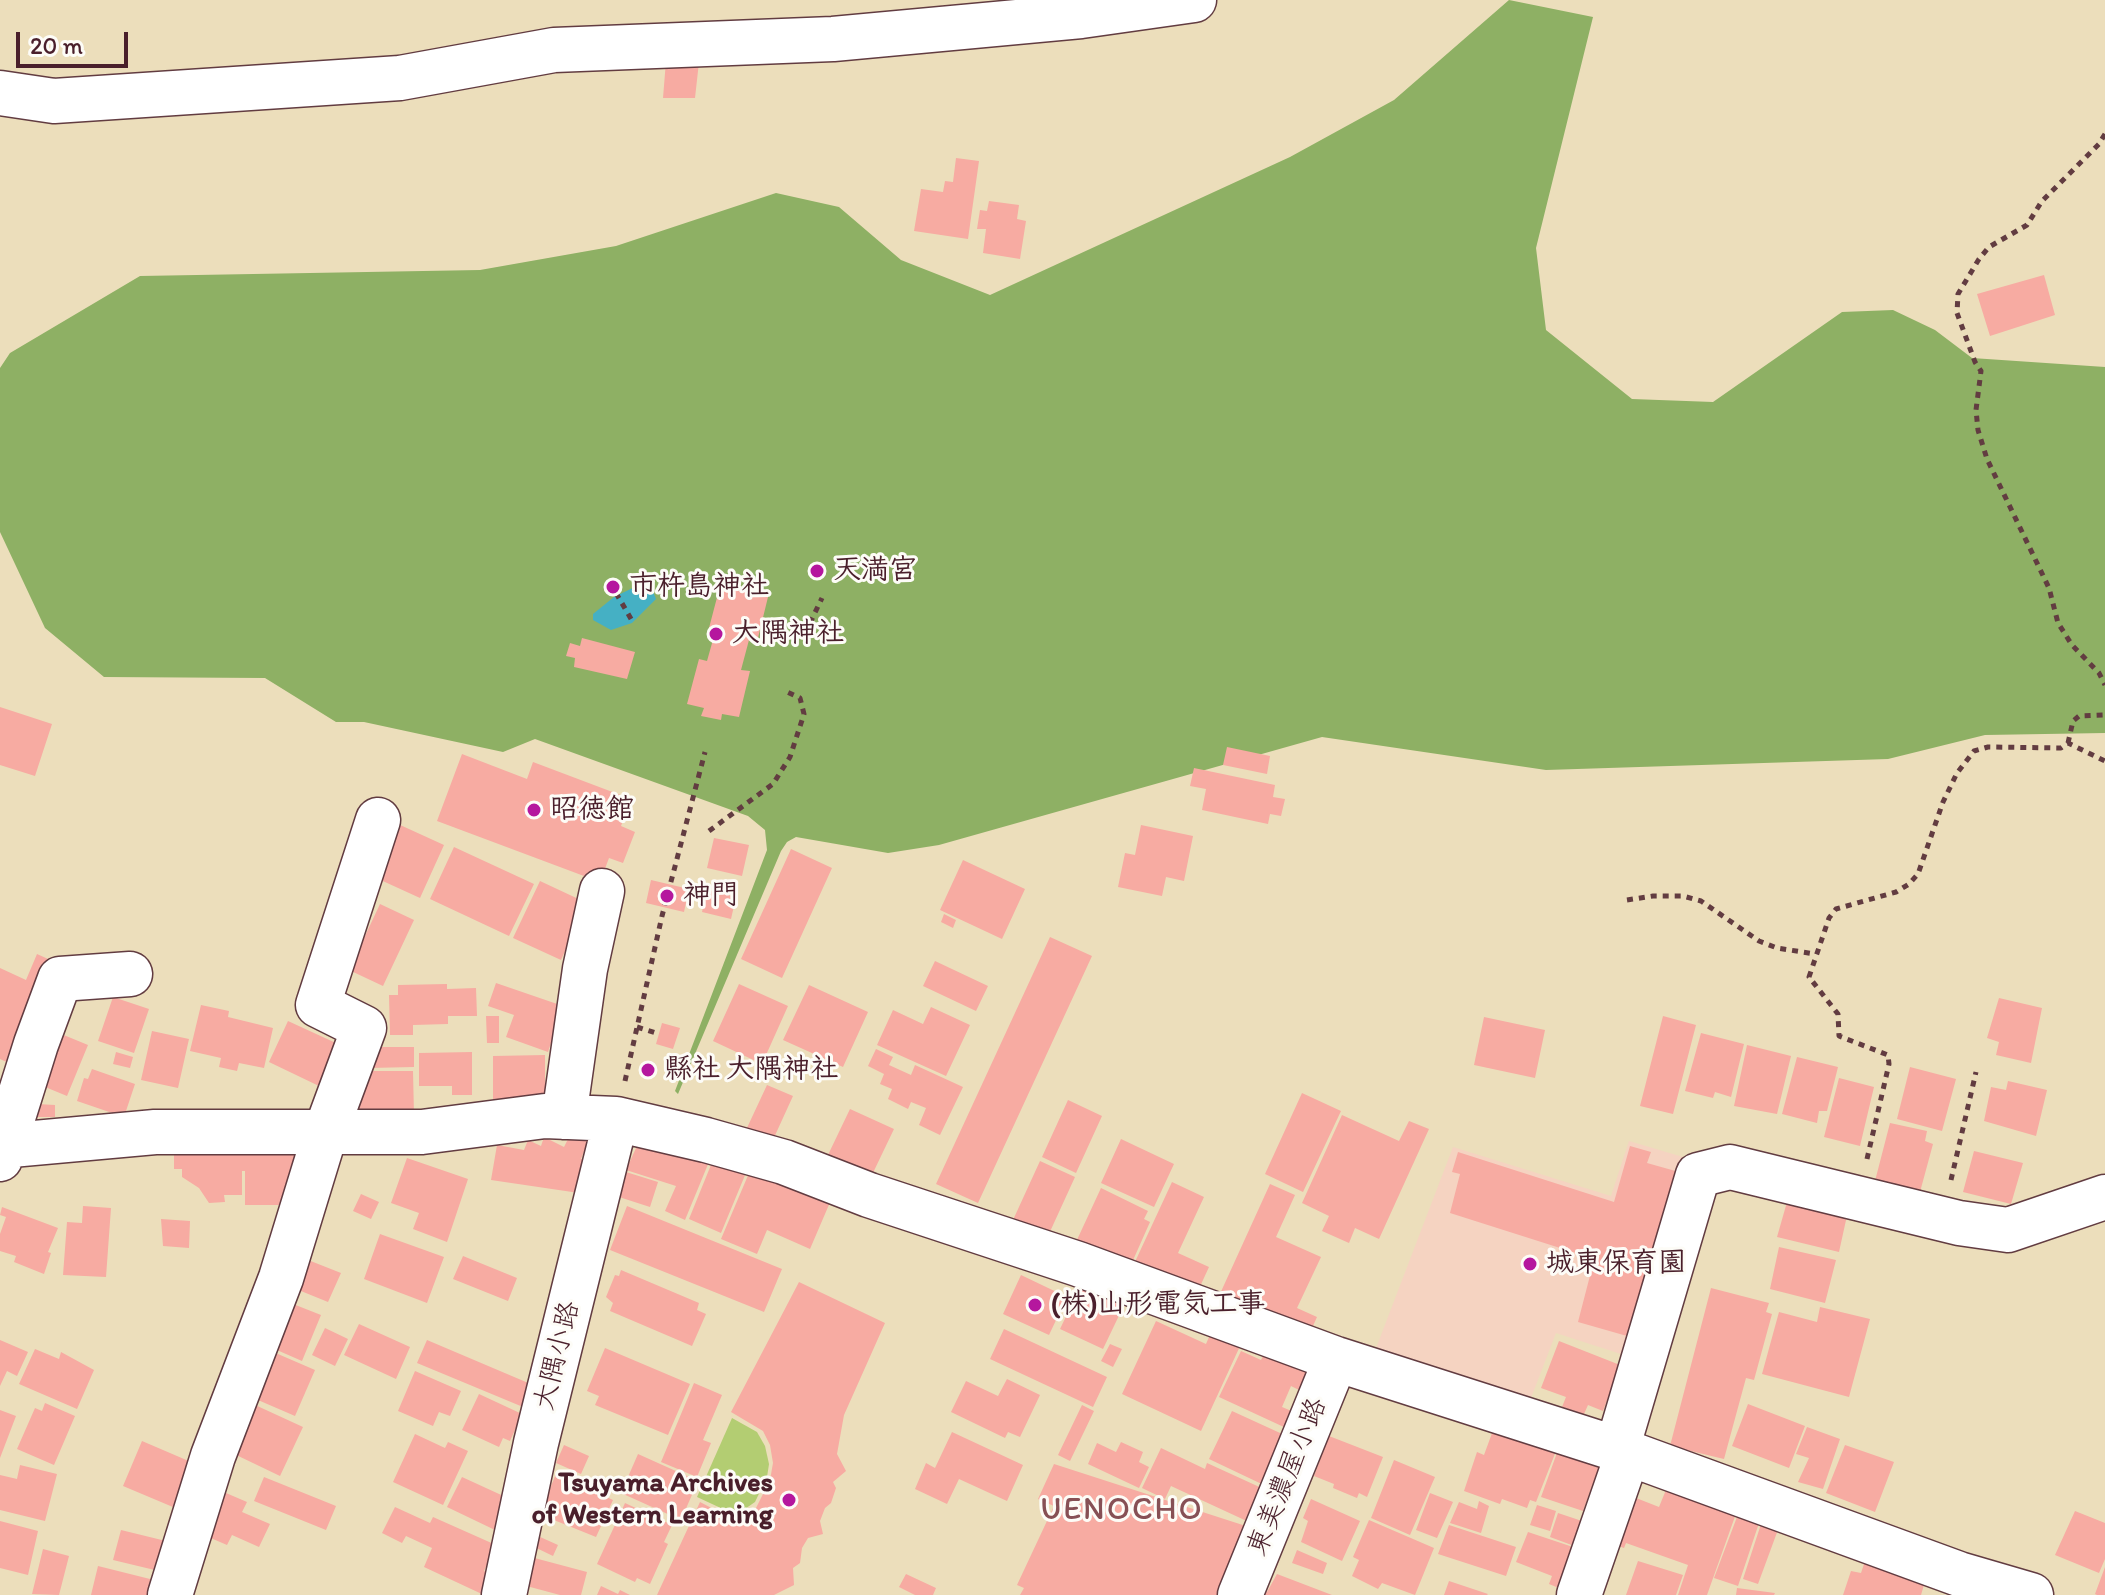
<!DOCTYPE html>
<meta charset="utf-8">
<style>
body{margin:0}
#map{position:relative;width:2105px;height:1595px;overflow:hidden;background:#ecdebb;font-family:Itim,sans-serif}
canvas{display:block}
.scale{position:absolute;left:16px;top:32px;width:112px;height:36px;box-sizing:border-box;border:4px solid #4a1f2b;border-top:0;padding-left:10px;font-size:24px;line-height:28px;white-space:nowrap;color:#4a1f2b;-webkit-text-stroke:6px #fdfcf7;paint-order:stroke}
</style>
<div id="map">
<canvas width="2105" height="1595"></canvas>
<div class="scale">20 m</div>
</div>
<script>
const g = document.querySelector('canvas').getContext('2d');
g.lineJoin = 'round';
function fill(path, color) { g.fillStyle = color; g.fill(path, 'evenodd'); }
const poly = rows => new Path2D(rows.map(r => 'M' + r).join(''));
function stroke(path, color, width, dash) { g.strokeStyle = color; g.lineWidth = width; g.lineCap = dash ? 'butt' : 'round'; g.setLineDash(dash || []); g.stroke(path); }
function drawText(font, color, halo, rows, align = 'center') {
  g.font = font + ' Itim,"Klee One",sans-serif'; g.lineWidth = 6; g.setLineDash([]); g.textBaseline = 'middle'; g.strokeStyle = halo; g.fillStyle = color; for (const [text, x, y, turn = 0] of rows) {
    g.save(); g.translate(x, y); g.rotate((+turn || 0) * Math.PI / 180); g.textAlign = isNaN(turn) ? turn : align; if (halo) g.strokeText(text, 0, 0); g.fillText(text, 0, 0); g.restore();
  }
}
fill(poly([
 [1629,1141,1683,1157,1627,1356,1556,1333,1526,1411,1373,1356,1453,1147,1611,1196]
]), '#f5d3c1');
fill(poly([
 [732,1418,757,1432,765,1446,769,1464,767,1477,755,1502,742,1511,725,1510,697,1497]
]), '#b3cd72');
fill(poly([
 [1509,0,1593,17,1536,248,1546,330,1632,399,1713,402,1842,312,1893,310,1935,330,1972,358,2105,367,2105,733,1985,735,1888,759,1546,770,1322,737,939,845,888,853,796,837,787,842,781,851,678,1094,675,1091,767,850,765,830,748,816,535,739,503,752,364,722,336,722,265,678,104,677,45,628,0,532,0,368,10,353,140,276,480,270,616,246,776,193,839,207,901,260,990,295,1290,157,1394,100]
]), '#8eb064');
fill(poly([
 [641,584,647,584,652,589,656,599,632,623,611,630,593,620,593,614,614,597]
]), '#45b0c4');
fill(poly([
 [666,61,699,62,695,98,663,98],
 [956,158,979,161,968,239,914,231,921,189,943,192,945,181,953,182],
 [989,201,1019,205,1017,219,1026,221,1020,259,983,253,986,229,977,229,980,210,987,211],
 [2044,275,2055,315,1990,336,1977,294],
 [720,586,768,597,757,642,749,640,741,670,750,671,739,717,722,714,721,720,701,716,704,708,687,704,699,659,707,661,716,629,709,628],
 [582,638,635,652,627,679,574,667,575,658,566,656,570,643,580,646],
 [0,707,52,724,35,776,0,765],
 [1227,747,1270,756,1267,774,1223,765],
 [462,754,527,779,533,762,631,799,621,826,635,832,623,863,609,858,600,882,437,821],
 [1194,768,1275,785,1273,797,1285,799,1281,816,1270,814,1268,824,1202,810,1206,789,1190,786],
 [398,824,444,845,420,898,374,877],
 [1141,825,1193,836,1184,881,1166,877,1162,896,1118,887,1125,853,1135,855],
 [714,838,749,845,742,876,707,868],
 [454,847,534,884,509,936,430,899],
 [791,849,832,868,782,978,741,959],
 [963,860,1025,889,1002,939,940,910],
 [651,880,689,889,684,912,646,903],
 [540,881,587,903,561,960,513,938],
 [707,890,736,897,731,919,702,912],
 [380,904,414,920,383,986,349,970],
 [944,914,956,920,953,928,941,922],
 [1050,937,1092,956,978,1203,936,1184],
 [37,954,57,963,13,1065,0,1059,0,968,26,980],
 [935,961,988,986,976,1011,923,986],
 [496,983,563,1006,548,1052,506,1037,514,1015,488,1006],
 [447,984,447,989,476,988,477,1016,448,1016,448,1024,413,1025,413,1035,390,1035,389,995,398,995,398,985],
 [739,984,788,1006,762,1064,713,1041],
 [809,985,868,1012,843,1067,783,1040],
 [113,997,149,1009,134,1053,98,1041],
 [1999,998,2042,1008,2031,1063,1996,1055,1999,1042,1987,1038],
 [201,1005,229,1011,228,1017,273,1028,264,1068,239,1063,237,1071,219,1067,221,1058,190,1051],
 [931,1007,970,1025,946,1076,877,1045,893,1010,923,1024],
 [486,1016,499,1016,499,1043,487,1043],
 [1663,1016,1696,1025,1673,1114,1640,1106],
 [1484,1017,1545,1030,1535,1078,1474,1065],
 [288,1021,338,1044,319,1086,269,1062],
 [662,1023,680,1028,673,1049,656,1044],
 [54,1031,88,1045,67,1096,33,1082],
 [152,1031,189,1039,178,1088,141,1080],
 [1701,1033,1744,1044,1731,1097,1715,1092,1713,1098,1685,1091],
 [1747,1045,1791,1056,1777,1114,1734,1106],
 [370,1047,414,1047,414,1067,369,1068],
 [876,1049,893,1057,889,1065,911,1075,915,1065,963,1087,940,1135,919,1125,926,1108,911,1102,908,1109,888,1099,892,1089,880,1084,884,1074,868,1066],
 [116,1052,133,1057,130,1068,113,1064],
 [472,1052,472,1095,452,1095,452,1086,419,1086,419,1053],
 [545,1055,545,1103,493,1103,493,1056],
 [1797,1057,1838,1067,1827,1111,1819,1111,1817,1123,1782,1114],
 [1910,1067,1956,1079,1942,1131,1897,1119],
 [92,1069,135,1084,125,1114,122,1113,121,1116,77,1101,84,1078,88,1079],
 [365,1071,413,1071,414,1115,345,1115],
 [1839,1078,1874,1087,1860,1146,1824,1137],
 [2008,1081,2047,1090,2036,1136,1984,1121,1991,1087,2006,1090],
 [767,1085,793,1096,772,1142,746,1130],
 [1302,1093,1341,1111,1303,1192,1265,1174],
 [1068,1100,1102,1116,1076,1173,1042,1157],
 [37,1104,55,1105,55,1117,37,1117],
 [850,1109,894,1129,871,1177,827,1157],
 [1342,1115,1399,1141,1409,1121,1429,1129,1379,1239,1355,1228,1349,1243,1322,1231,1329,1216,1302,1203],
 [1890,1123,1927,1131,1925,1141,1933,1144,1920,1192,1875,1181],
 [571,1133,588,1141,581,1159,584,1159,579,1193,491,1180,497,1145,524,1150,528,1140,541,1146,544,1137,564,1147],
 [642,1135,711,1157,685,1220,665,1211,676,1186,626,1170],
 [1121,1139,1174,1164,1154,1207,1101,1183],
 [1630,1146,1651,1152,1647,1163,1679,1172,1627,1336,1578,1322,1593,1264,1580,1260,1579,1254,1450,1213,1460,1174,1452,1172,1458,1152,1614,1202],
 [1974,1151,2023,1163,2011,1204,1963,1192],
 [174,1153,301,1153,286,1205,245,1205,245,1171,242,1171,242,1195,224,1195,225,1202,209,1203,199,1188,182,1177,182,1169,174,1169],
 [715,1155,748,1168,721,1233,689,1219],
 [407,1158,468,1179,447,1242,413,1229,419,1213,391,1203],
 [1040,1161,1075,1177,1048,1236,1013,1220],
 [752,1166,831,1200,810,1249,767,1230,757,1254,721,1239],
 [626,1172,658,1182,650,1207,619,1197],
 [1172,1182,1204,1197,1178,1253,1209,1267,1197,1293,1134,1264],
 [1270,1184,1295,1195,1276,1237,1321,1257,1297,1308,1317,1317,1308,1337,1219,1296],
 [1101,1188,1148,1211,1144,1219,1150,1222,1130,1267,1076,1242],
 [361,1194,379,1202,371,1219,353,1211],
 [1789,1195,1848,1211,1839,1252,1777,1237],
 [83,1206,111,1208,106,1277,63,1275,67,1222,82,1223],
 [627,1206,782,1269,764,1312,610,1250],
 [2,1207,58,1228,48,1252,51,1253,44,1274,14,1262,16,1256,0,1251,0,1234,6,1217,0,1215],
 [161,1219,190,1221,189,1248,163,1246],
 [380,1234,444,1257,427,1303,364,1279],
 [1779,1247,1836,1260,1825,1303,1770,1289],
 [463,1256,517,1278,508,1301,453,1279],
 [303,1258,341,1273,328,1302,291,1287],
 [621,1270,699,1303,697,1310,706,1314,692,1346,610,1311,613,1303,606,1297,615,1275,619,1276],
 [1021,1275,1067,1297,1049,1335,1003,1314],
 [799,1282,885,1323,844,1415,837,1454,846,1471,833,1482,836,1488,831,1503,825,1508,820,1521,823,1534,808,1538,802,1548,800,1563,793,1568,794,1585,774,1595,657,1595,700,1502,723,1514,744,1515,755,1510,770,1480,773,1463,770,1445,763,1431,731,1412],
 [1082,1283,1125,1303,1103,1349,1060,1329],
 [1711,1288,1769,1303,1766,1312,1772,1314,1754,1380,1746,1378,1724,1459,1670,1446],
 [288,1302,321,1315,302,1361,270,1347],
 [1820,1307,1870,1319,1849,1397,1762,1374,1779,1312,1817,1322],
 [1156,1321,1206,1344,1212,1330,1241,1344,1201,1431,1122,1394],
 [359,1324,410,1347,396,1379,344,1355],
 [325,1328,348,1339,335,1366,312,1355],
 [1004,1329,1107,1377,1093,1407,990,1359],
 [0,1340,28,1352,17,1376,7,1371,0,1386],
 [427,1340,533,1385,523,1407,417,1363],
 [1559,1341,1620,1365,1603,1411,1588,1405,1584,1414,1562,1407,1566,1397,1541,1388],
 [1110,1344,1122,1349,1113,1367,1101,1361],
 [605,1348,690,1384,668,1435,595,1405,599,1396,587,1391],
 [35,1349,59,1359,61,1352,94,1370,77,1409,19,1384],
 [271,1351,315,1370,295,1416,251,1397],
 [1241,1351,1261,1360,1264,1354,1283,1363,1287,1355,1317,1369,1305,1393,1291,1386,1282,1407,1294,1412,1286,1428,1219,1397],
 [415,1371,461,1391,450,1416,439,1412,433,1426,398,1411],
 [1007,1379,1040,1395,1020,1437,1008,1432,1005,1438,951,1412,966,1381,998,1396],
 [694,1383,722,1395,703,1440,711,1443,697,1477,661,1462],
 [479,1394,522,1414,510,1441,503,1438,499,1447,462,1430],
 [45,1403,75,1416,54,1465,17,1449,35,1408,42,1411],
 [253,1404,303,1427,280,1476,230,1452],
 [1748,1404,1805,1426,1789,1468,1732,1446],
 [1082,1405,1094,1411,1070,1461,1058,1455],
 [0,1410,16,1416,0,1458],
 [1232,1411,1291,1438,1268,1487,1209,1459],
 [1495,1425,1558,1446,1536,1502,1530,1500,1527,1508,1502,1499,1500,1504,1464,1491,1477,1452,1484,1455],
 [1807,1427,1840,1439,1823,1489,1798,1482,1809,1458,1796,1454],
 [952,1432,1023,1465,1007,1501,959,1479,947,1504,915,1489,926,1463,935,1468],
 [415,1434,445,1448,448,1442,468,1451,443,1505,393,1482],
 [1329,1436,1383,1457,1367,1497,1359,1493,1357,1498,1333,1488,1334,1484,1314,1476],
 [142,1441,198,1465,180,1510,123,1486],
 [1121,1442,1143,1452,1139,1462,1149,1467,1139,1488,1088,1464,1097,1443,1116,1452],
 [564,1445,589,1456,581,1474,556,1463],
 [1845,1445,1894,1462,1875,1512,1826,1493],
 [1161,1448,1205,1469,1207,1463,1266,1490,1251,1523,1171,1486,1165,1499,1142,1488],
 [1558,1450,1600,1464,1583,1511,1541,1497],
 [638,1454,698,1481,681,1520,621,1493],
 [1394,1460,1435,1477,1410,1535,1371,1518],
 [1054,1464,1252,1528,1221,1595,1020,1595,1024,1588,1017,1585,1054,1506,1038,1499],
 [20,1465,57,1474,45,1521,0,1510,0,1475,17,1479],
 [556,1474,613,1500,596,1537,539,1514],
 [264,1477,336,1506,326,1530,254,1501],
 [462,1477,510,1499,495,1530,447,1507],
 [1668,1485,1738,1508,1707,1595,1678,1595,1688,1565,1626,1543,1624,1548,1610,1543,1631,1496,1659,1507],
 [219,1490,247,1502,242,1512,270,1524,259,1547,232,1535,227,1545,199,1533],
 [1430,1493,1453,1502,1437,1538,1416,1530],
 [1311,1499,1360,1521,1342,1561,1301,1542,1308,1521,1303,1518],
 [1479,1501,1489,1506,1481,1533,1450,1523,1459,1502,1477,1509],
 [625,1503,672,1525,664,1542,668,1544,650,1584,637,1578,635,1582,597,1564],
 [1537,1505,1556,1511,1550,1531,1530,1525],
 [395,1507,430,1523,433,1517,496,1545,484,1571,493,1575,484,1595,424,1567,432,1548,406,1536,402,1543,382,1533],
 [1740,1509,1761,1517,1738,1586,1714,1578],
 [2075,1511,2105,1523,2105,1559,2099,1573,2055,1555],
 [1558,1513,1585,1522,1577,1547,1550,1537],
 [1369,1520,1434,1548,1415,1595,1382,1583,1378,1589,1352,1576,1359,1560,1353,1557],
 [0,1521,38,1531,28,1575,0,1568],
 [1762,1521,1779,1527,1758,1584,1743,1579],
 [1449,1525,1516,1547,1506,1576,1438,1554],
 [121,1530,170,1542,163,1572,113,1560],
 [529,1532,558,1545,553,1556,524,1542],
 [1528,1532,1585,1551,1571,1593,1549,1584,1552,1576,1516,1562],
 [43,1549,69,1556,59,1595,32,1594],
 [1297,1550,1327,1563,1323,1574,1292,1563],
 [527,1556,587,1572,581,1595,560,1595,519,1584],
 [1866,1558,1926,1578,1921,1595,1843,1595,1851,1571,1861,1573],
 [1638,1561,1683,1575,1676,1595,1626,1595],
 [98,1566,158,1581,155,1595,91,1595],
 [2105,1567,2105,1595,2097,1595,2095,1594],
 [906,1574,936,1588,933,1595,915,1595,899,1587],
 [1277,1574,1332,1595,1255,1595,1258,1588,1267,1592],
 [1449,1581,1488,1594,1487,1595,1444,1595],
 [601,1586,618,1594,620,1590,630,1595,597,1595],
 [1737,1588,1775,1593,1774,1595,1736,1595]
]), '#f7aba2');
const minor = poly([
 [0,93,54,101,400,78,554,50,833,39,1081,16,1194,0],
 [564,1117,585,969,602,891],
 [0,1146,155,1132,422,1132,545,1116,616,1119,706,1140,784,1162,869,1195,1078,1264,1336,1359,1617,1449,1959,1574,2031,1595],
 [0,1159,36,1044,60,979,130,974],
 [1617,1449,1698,1175,1730,1167,1959,1223,2008,1230,2105,1197],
 [170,1595,213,1456,281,1278,326,1131,364,1028,318,1005,378,820],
 [504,1595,536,1443,616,1119],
 [1240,1595,1336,1359],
 [1579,1595,1628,1453]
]);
stroke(minor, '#623c41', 47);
stroke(poly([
 [2105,134,2099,144,2042,201,2027,225,1989,247,1979,259,1958,294,1957,313,1975,362,1981,371,1976,410,1978,430,1987,459,2049,588,2058,623,2072,645,2099,673,2105,685],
 [616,593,634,624],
 [810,623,822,598],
 [2068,743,2073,721,2079,716,2105,715],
 [709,831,773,784,790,757,804,714,800,698,787,692],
 [1627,900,1653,896,1683,896,1701,901,1759,941,1777,948,1815,954],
 [637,1027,656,1033],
 [625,1081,662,916,705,752],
 [1867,1159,1889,1064,1888,1055,1839,1036,1838,1014,1809,977,1829,918,1836,909,1896,892,1909,884,1918,874,1943,802,1957,773,1974,751,1988,747,2061,748,2068,743,2105,761],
 [1951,1180,1976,1072]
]), '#623c41', 5, [6, 6]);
stroke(minor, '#fff', 44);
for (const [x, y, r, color] of [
 [817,571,8,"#b5179e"],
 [613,587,8,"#b5179e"],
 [716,634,8,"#b5179e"],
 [534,810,8,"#b5179e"],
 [667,896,8,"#b5179e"],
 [648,1070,8,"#b5179e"],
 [1530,1264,8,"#b5179e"],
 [1035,1305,8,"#b5179e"],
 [789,1500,8,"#b5179e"]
]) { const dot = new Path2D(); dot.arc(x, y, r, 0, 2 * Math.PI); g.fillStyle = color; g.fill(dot); stroke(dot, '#fdfcf7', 3); }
drawText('bold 28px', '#4a1f2b', '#fdfcf7', [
 ["天満宮",833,571],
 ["市杵島神社",629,587],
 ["大隅神社",732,634],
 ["昭徳館",550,810],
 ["神門",683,896],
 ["縣社 大隅神社",664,1070],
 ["城東保育園",1546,1264],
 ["(株)山形電気工事",1051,1305],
 ["Tsuyama Archives",773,1484,"right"],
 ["of Western Learning",773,1516,"right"]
], 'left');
drawText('28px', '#4a1f2b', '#fdfcf7', [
 ["大隅小路",558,1356,-76],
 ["東美濃屋小路",1288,1477,-68]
]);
g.letterSpacing = '2px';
drawText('32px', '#875055', '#fdfcf7', [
 ["UENOCHO",1122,1511]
]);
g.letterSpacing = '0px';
</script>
